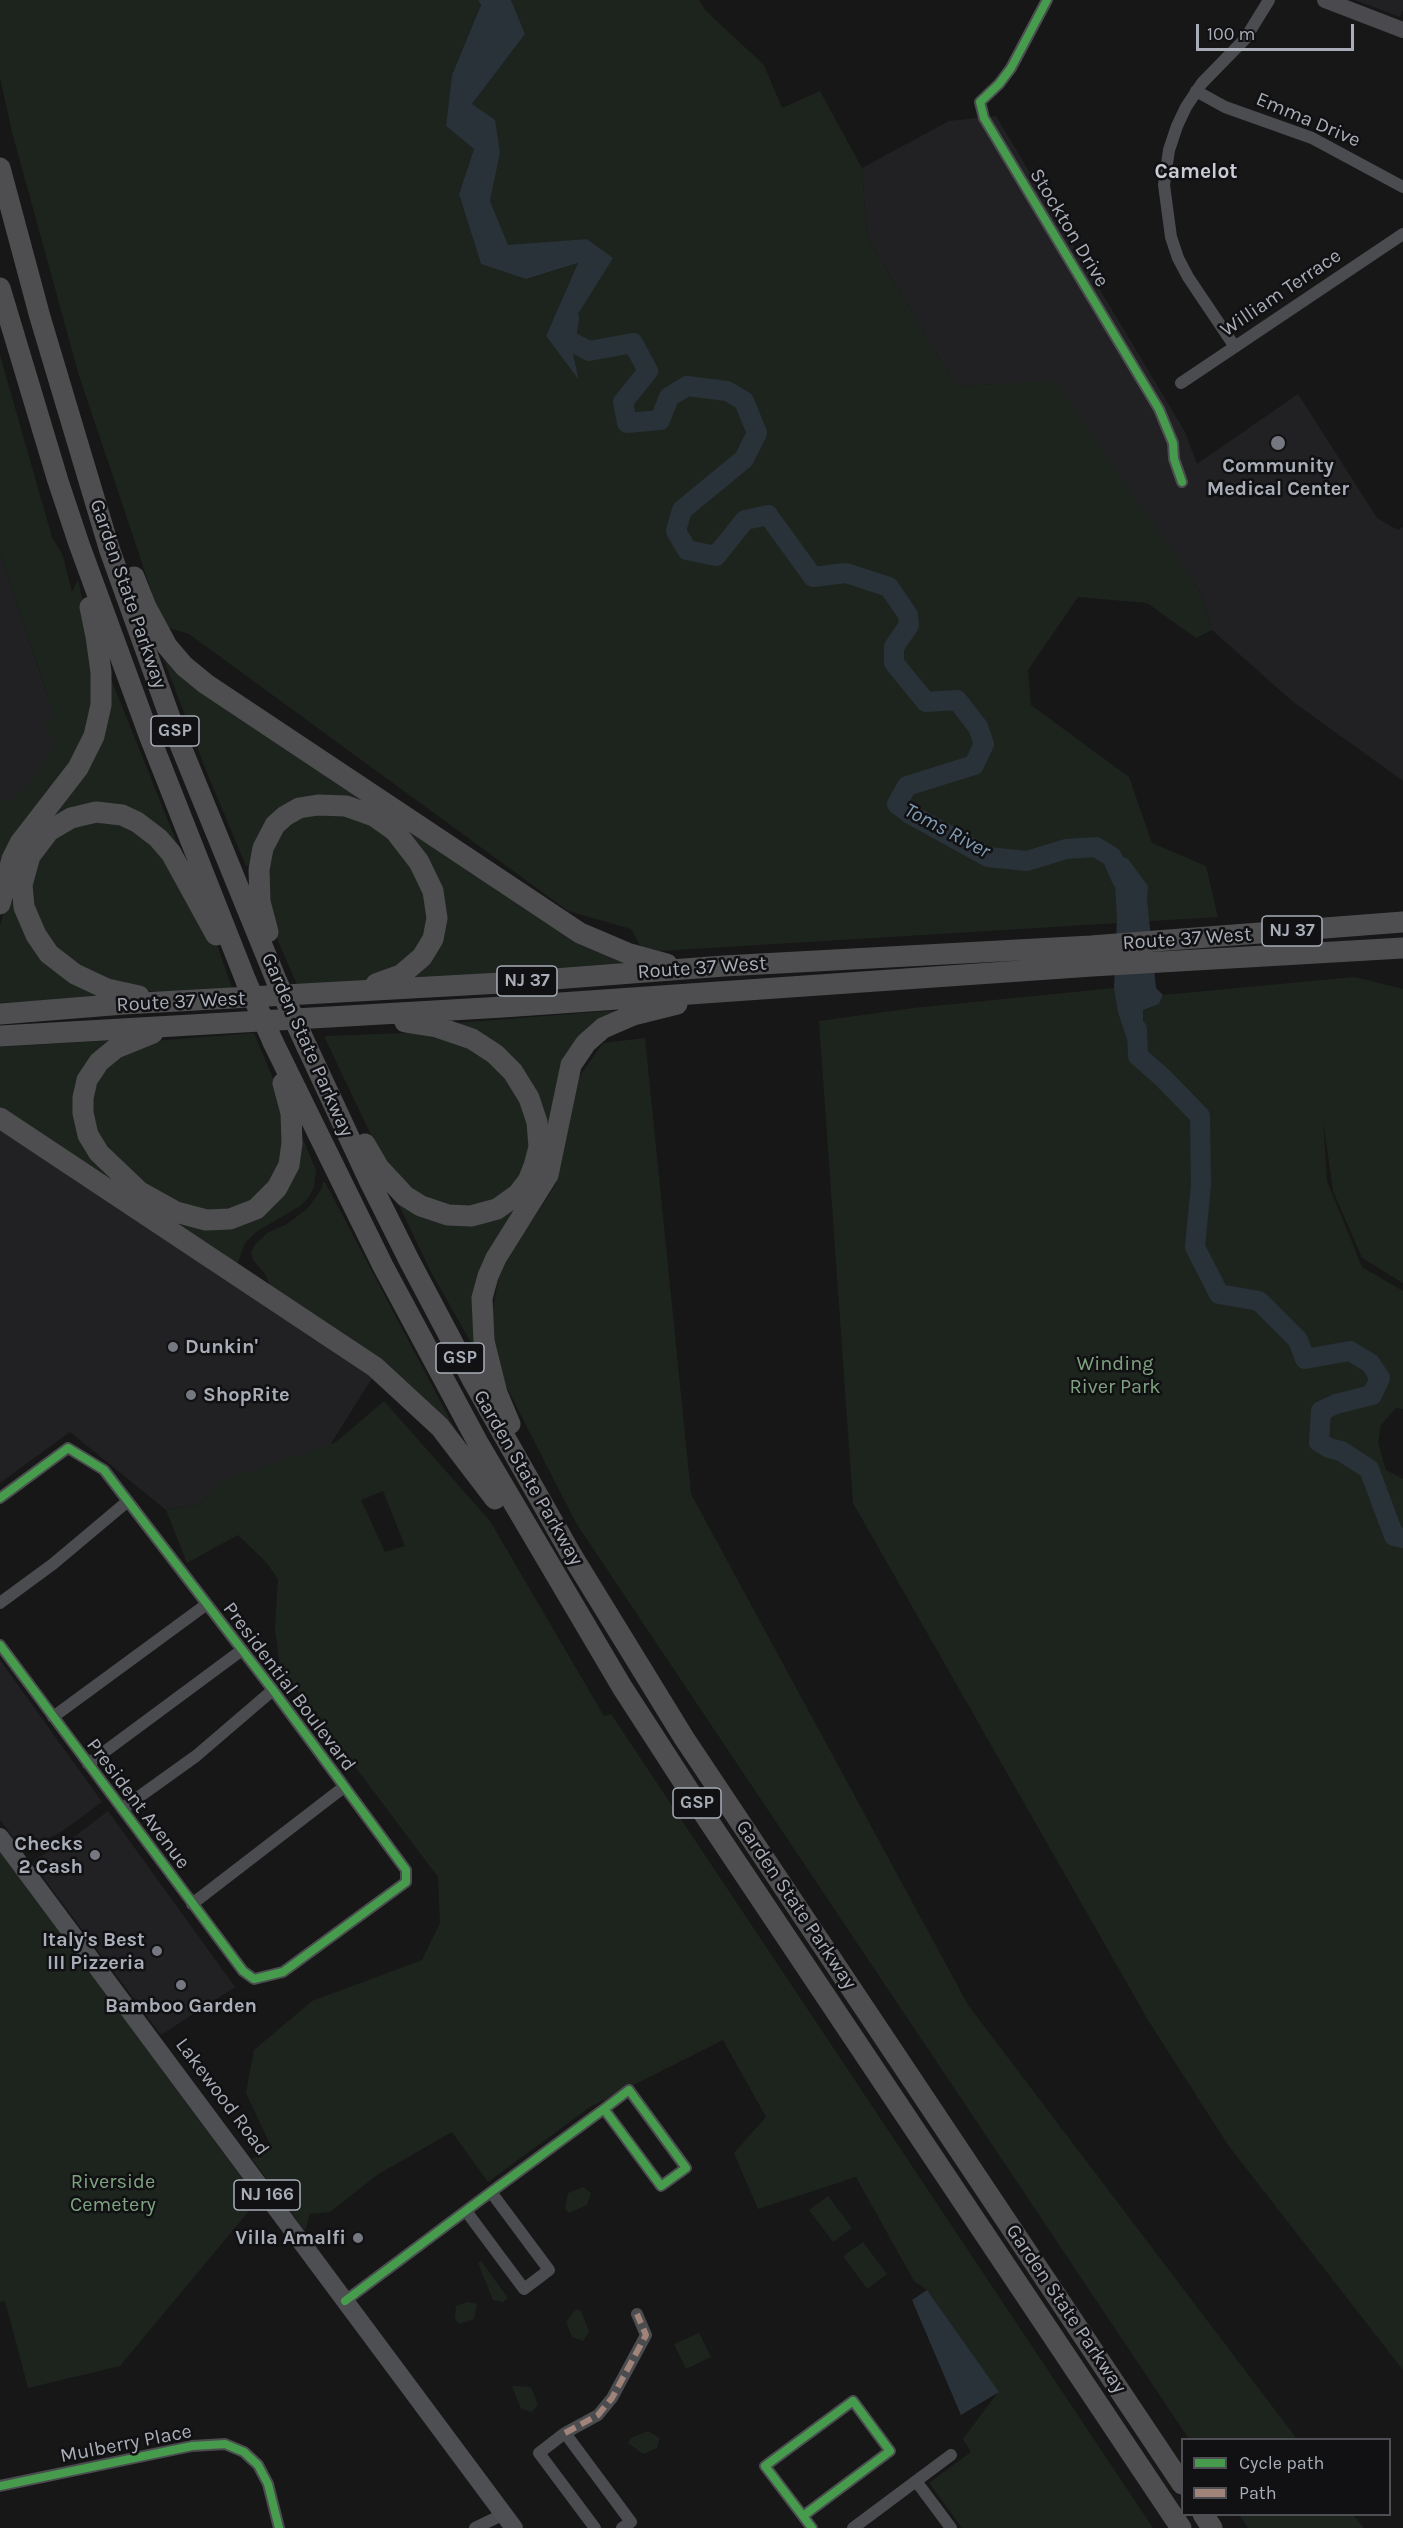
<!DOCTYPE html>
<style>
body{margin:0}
#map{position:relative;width:1403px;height:2528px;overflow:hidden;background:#171717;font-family:Karla,sans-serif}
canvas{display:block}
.legend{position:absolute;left:1181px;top:2438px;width:210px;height:78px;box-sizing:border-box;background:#111113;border:2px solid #4d4f55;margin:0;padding:8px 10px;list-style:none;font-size:18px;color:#a8adb8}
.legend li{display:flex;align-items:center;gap:12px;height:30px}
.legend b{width:30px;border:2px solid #4d4f55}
.scale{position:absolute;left:1196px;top:24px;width:158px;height:27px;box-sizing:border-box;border:3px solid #a8adb8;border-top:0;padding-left:8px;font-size:18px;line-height:21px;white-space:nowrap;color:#a8adb8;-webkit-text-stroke:4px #111113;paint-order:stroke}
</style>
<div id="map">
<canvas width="1403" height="2528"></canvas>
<ul class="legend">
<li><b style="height:8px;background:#469c4c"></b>Cycle path</li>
<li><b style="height:8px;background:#a18479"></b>Path</li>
</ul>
<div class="scale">100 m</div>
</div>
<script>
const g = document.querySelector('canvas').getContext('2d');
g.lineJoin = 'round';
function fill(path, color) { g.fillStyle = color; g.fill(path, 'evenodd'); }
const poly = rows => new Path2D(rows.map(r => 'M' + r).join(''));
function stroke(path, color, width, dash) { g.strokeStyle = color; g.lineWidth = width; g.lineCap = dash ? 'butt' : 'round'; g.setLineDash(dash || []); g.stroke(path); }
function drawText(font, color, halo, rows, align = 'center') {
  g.font = font + ' Karla,sans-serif'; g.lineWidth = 5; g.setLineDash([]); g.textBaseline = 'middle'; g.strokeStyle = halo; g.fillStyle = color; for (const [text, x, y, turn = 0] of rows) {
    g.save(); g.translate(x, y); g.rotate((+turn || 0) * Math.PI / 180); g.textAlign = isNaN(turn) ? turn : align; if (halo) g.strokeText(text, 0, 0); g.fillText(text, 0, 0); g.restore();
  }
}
fill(poly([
 [1355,0,1403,0,1403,10,1400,17],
 [996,116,1185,432,1197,464,1298,394,1377,518,1398,530,1403,527,1403,781,1292,701,1212,630,1200,592,1056,382,956,386,867,237,862,168,949,121],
 [0,554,47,695,71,745,0,847],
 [0,1127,374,1375,330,1445,219,1481,202,1503,166,1510,70,1432,0,1483],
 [0,1660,102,1802,64,1830,28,1850,22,1849,0,1820],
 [108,1811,235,1987,161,2035,33,1864,35,1859,70,1840]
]), '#212123');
fill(poly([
 [0,0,478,0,481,5,452,75,446,126,474,149,459,194,481,264,526,279,578,263,546,336,579,378,568,330,612,258,587,239,508,246,490,201,500,153,472,104,525,34,511,0,699,0,705,10,764,65,782,108,820,91,862,168,867,237,956,386,1056,381,1200,592,1212,630,1196,638,1147,603,1078,597,1028,670,1031,705,1129,777,1152,843,1206,866,1218,917,644,952,631,929,568,911,189,634,163,626,78,372,12,132,0,78],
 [0,355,52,537,63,556,72,592,78,580,94,648,89,737,0,884,0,798,10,803,33,778,48,756,55,740,47,736,45,721,54,715,0,554],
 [156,639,590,948,623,963,404,980,438,945,407,835,312,799,250,865,246,866,207,773],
 [111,679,183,858,140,817,53,821,19,908,104,997,0,1003,0,926,17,862,83,772],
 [325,811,375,824,411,860,431,915,419,953,379,979,298,987,275,934,265,899,274,839,293,820],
 [114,820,154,843,215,939,232,988,167,993,135,989,92,976,50,943,28,892,38,853,72,824],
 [1354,977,1403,989,1403,1283,1362,1258,1333,1191,1323,1120,1327,1181,1362,1267,1403,1291,1403,1409,1396,1408,1381,1425,1378,1443,1386,1470,1403,1479,1403,2370,1228,2145,1148,2020,853,1503,819,1021,913,1008,1114,988,1119,1012,1132,1055,1144,1058,1143,1010,1159,1004,1163,995],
 [609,1011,627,1011,598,1026,549,1149,491,1254,478,1355,431,1272,394,1195,423,1213,509,1208,543,1120,455,1023],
 [432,1032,491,1059,512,1084,530,1118,531,1149,520,1180,498,1199,474,1209,447,1207,417,1194,392,1171,370,1133,324,1036],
 [254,1033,279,1093,286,1127,276,1180,239,1210,193,1211,143,1184,98,1138,89,1105,103,1067,142,1042],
 [645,1038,691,1494,968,2005,1297,2439,1189,2439,576,1523,505,1384,490,1326,500,1269,556,1184,579,1077,603,1043],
 [118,1040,77,1096,129,1190,244,1222,303,1139,316,1170,314,1187,309,1197,300,1206,256,1232,245,1243,237,1265,0,1110,0,1047],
 [323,1182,325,1182,457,1433,271,1288,265,1274,253,1260,251,1253,255,1245,267,1233,287,1224,308,1208,321,1190],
 [384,1401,490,1521,604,1716,611,1714,1153,2528,962,2528,929,2483,971,2452,963,2439,998,2392,927,2290,914,2281,856,2177,758,2209,734,2153,766,2117,723,2040,590,2107,488,2182,452,2132,377,2175,330,2212,310,2214,305,2231,252,2159,272,2149,246,2093,254,2050,312,2001,422,1960,440,1923,438,1877,280,1667,275,1628,278,1579,266,1562,238,1535,187,1563,166,1510,202,1503,219,1481,336,1442],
 [383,1491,405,1546,385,1552,361,1500],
 [0,1851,258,2200,120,2366,28,2388,5,2301,0,2302],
 [583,2187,591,2193,587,2205,569,2213,565,2209,568,2193],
 [828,2196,852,2228,833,2242,809,2210],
 [863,2242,887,2274,867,2289,843,2256],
 [481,2261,508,2298,503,2302,493,2300,478,2263],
 [468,2302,477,2304,474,2319,459,2324,455,2318,456,2306],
 [576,2309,581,2311,589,2332,583,2341,572,2337,566,2322],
 [699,2333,711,2357,686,2369,674,2344],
 [512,2386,531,2387,538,2405,532,2412,521,2409],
 [648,2431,660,2438,657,2448,643,2454,628,2443,631,2438],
 [1239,2515,1353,2515,1364,2528,1248,2528]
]), '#1d241e');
fill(poly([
 [478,0,511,0,525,34,472,104,495,120,500,153,490,201,508,245,587,239,613,258,568,330,579,380,546,336,578,263,526,279,481,264,459,194,474,149,446,126,452,75,481,5],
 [1114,854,1128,859,1148,886,1147,899,1156,988,1163,995,1159,1004,1143,1010,1144,1058,1132,1055,1118,1012,1114,988,1117,918,1115,884,1107,864],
 [927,2290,999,2392,961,2415,912,2300]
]), '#2a3239');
stroke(poly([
 [569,318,566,339,589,351,633,343,648,371,623,402,627,423,660,420,669,397,687,386,727,391,744,401,757,433,744,459,682,510,676,531,687,550,716,556,745,520,768,515,813,577,846,573,889,587,908,615,909,625,894,647,894,663,926,702,957,700,978,727,984,744,974,765,907,786,897,804,910,814,988,857,1027,861,1066,849,1096,847,1112,857,1122,880],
 [1137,1029,1138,1056,1162,1077,1200,1116,1201,1185,1195,1247,1219,1294,1259,1301,1298,1340,1305,1359,1350,1351,1370,1363,1380,1378,1372,1395,1336,1404,1321,1411,1319,1442,1329,1448,1341,1451,1369,1469,1394,1536,1403,1538]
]), '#2a3239', 20);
stroke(poly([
 [1047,0,1011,68,999,84,980,102,984,118,1159,409,1173,443,1174,459,1182,482],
 [1196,91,1225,107,1312,138,1403,187],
 [1235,347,1188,277,1178,258,1171,237,1164,185,1169,150,1177,126,1186,107,1202,83,1245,39,1269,0],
 [1181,383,1403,234],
 [0,1498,68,1448,104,1470,273,1690,406,1870,406,1882,283,1972,254,1979,243,1971,0,1645],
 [0,1603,53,1564,128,1501],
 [53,1717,207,1604],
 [88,1764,242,1650],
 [122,1809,196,1756,273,1690],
 [192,1904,344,1787],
 [466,2211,524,2289,549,2270,491,2192],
 [345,2301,491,2192,604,2109,629,2090,686,2168,661,2186,604,2109],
 [565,2433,598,2415,612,2398,646,2335,637,2314],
 [916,2481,951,2528],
 [0,2486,192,2446,225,2444,244,2452,258,2465,268,2484,279,2528],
 [803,2516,890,2451,853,2401,765,2466,812,2528],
 [475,2528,504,2514],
 [595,2528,539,2453,565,2433,631,2522,622,2528],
 [853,2528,951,2455]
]), '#4b4c50', 12);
stroke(poly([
 [1325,0,1403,30]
]), '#4a4a4e', 16);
stroke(poly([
 [0,1837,514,2528]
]), '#4d4f52', 18);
stroke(poly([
 [0,168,40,317,110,551,177,737,277,982],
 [0,288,58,481,79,544,149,735,246,981],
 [134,577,146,607,167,646,184,666,206,684,580,933,627,953,667,964],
 [0,904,12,859,20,843,78,768,94,736,101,705,101,672,96,636,90,607],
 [268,932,260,902,259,870,263,848,275,825,285,816,299,808,318,805,346,806,374,816,395,831,419,862,433,891,437,918,433,939,422,957,401,975,376,984],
 [139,996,107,989,75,974,49,954,36,935,24,907,22,885,30,856,49,831,71,818,96,812,122,815,137,822,158,838,171,853,216,935],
 [0,1014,124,1004,501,983,724,966,1091,946,1403,922],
 [153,1033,116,1048,99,1062,87,1080,83,1098,83,1113,88,1135,99,1153,140,1192,176,1212,206,1220,230,1219,256,1209,277,1188,289,1165,292,1143,291,1113,283,1083],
 [0,1036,503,1007,1092,966,1403,948],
 [273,1042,383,1266,477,1441,622,1687,706,1817,1181,2528],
 [307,1047,369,1180,409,1260,473,1381,571,1554,684,1738,1182,2484],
 [0,1118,375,1367,440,1427,495,1499],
 [365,1144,379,1168,405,1196,421,1206,448,1215,471,1216,497,1209,518,1194,528,1181,534,1166,539,1147,537,1122,529,1098,513,1072,495,1054,472,1039,437,1027,405,1022],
 [510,1424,497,1393,484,1341,482,1298,488,1276,496,1258,548,1175,571,1065,586,1043,603,1028,633,1015,677,1004],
 [1203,2514,1212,2528]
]), '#4e4e51', 21);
stroke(poly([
 [246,981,273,1042],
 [277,982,307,1047]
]), '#4e4e51', 21);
stroke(poly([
 [565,2433,598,2415,612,2398,646,2335,637,2314]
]), '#a18479', 6, [12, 6]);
stroke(poly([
 [1047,0,1011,68,999,84,980,102,984,118,1159,409,1173,443,1174,459,1182,482],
 [0,1498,68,1448,104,1470,273,1690,406,1870,406,1882,283,1972,254,1979,243,1971,0,1645],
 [345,2301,491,2192,604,2109,629,2090,686,2168,661,2186,604,2109],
 [0,2486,192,2446,225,2444,244,2452,258,2465,268,2484,279,2528],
 [803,2516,890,2451,853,2401,765,2466,812,2528]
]), '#469c4c', 8);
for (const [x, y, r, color] of [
 [1278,443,8,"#757880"],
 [173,1347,6,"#757880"],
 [191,1395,6,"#757880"],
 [95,1855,6,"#757880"],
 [157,1951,6,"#757880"],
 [181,1985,6,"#757880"],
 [358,2238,6,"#757880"]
]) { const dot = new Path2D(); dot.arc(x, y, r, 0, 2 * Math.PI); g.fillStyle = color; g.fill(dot); stroke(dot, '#111113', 2); }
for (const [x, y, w] of [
 [175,731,48],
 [1292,931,60],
 [527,981,60],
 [460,1358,48],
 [697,1803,48],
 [267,2195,66]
]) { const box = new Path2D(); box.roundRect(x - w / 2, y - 15, w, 30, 4.5); g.fillStyle = '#111113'; g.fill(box); stroke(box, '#a8adb8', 1.5); }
drawText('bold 18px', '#a8adb8', null, [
 ["GSP",175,731],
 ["NJ 37",1292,931],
 ["NJ 37",527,981],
 ["GSP",460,1358],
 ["GSP",697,1803],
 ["NJ 166",267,2195]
]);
drawText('20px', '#a8adb8', '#111113', [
 ["Emma Drive",1308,120,23],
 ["Stockton Drive",1069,228,59],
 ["William Terrace",1281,293,-34],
 ["Garden State Parkway",128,594,71],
 ["Route 37 West",1187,939,-4],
 ["Route 37 West",702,968,-4],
 ["Route 37 West",181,1002,-3],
 ["Garden State Parkway",307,1045,66],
 ["Garden State Parkway",528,1478,60],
 ["Presidential Boulevard",289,1687,53],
 ["President Avenue",138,1804,53],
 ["Garden State Parkway",796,1905,56],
 ["Lakewood Road",222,2097,53],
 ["Garden State Parkway",1066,2309,56],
 ["Mulberry Place",126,2444,-11]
]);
drawText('bold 20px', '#a8adb8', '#111113', [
 ["Community",1278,466,"center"],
 ["Medical Center",1278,489,"center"],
 ["Dunkin'",185,1347,"left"],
 ["ShopRite",203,1395,"left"],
 ["Checks",83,1844],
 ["2 Cash",83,1867],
 ["Italy's Best",145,1940],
 ["III Pizzeria",145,1963],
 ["Bamboo Garden",181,2006,"center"],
 ["Villa Amalfi",346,2238]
], 'right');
drawText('20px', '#7fa381', '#111113', [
 ["Winding",1115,1364],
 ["River Park",1115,1387],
 ["Riverside",113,2182],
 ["Cemetery",113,2205]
]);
drawText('bold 21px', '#c9ccd4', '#111113', [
 ["Camelot",1196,172]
]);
drawText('italic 21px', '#7f9bb3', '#111113', [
 ["Toms River",947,831,28]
]);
</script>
